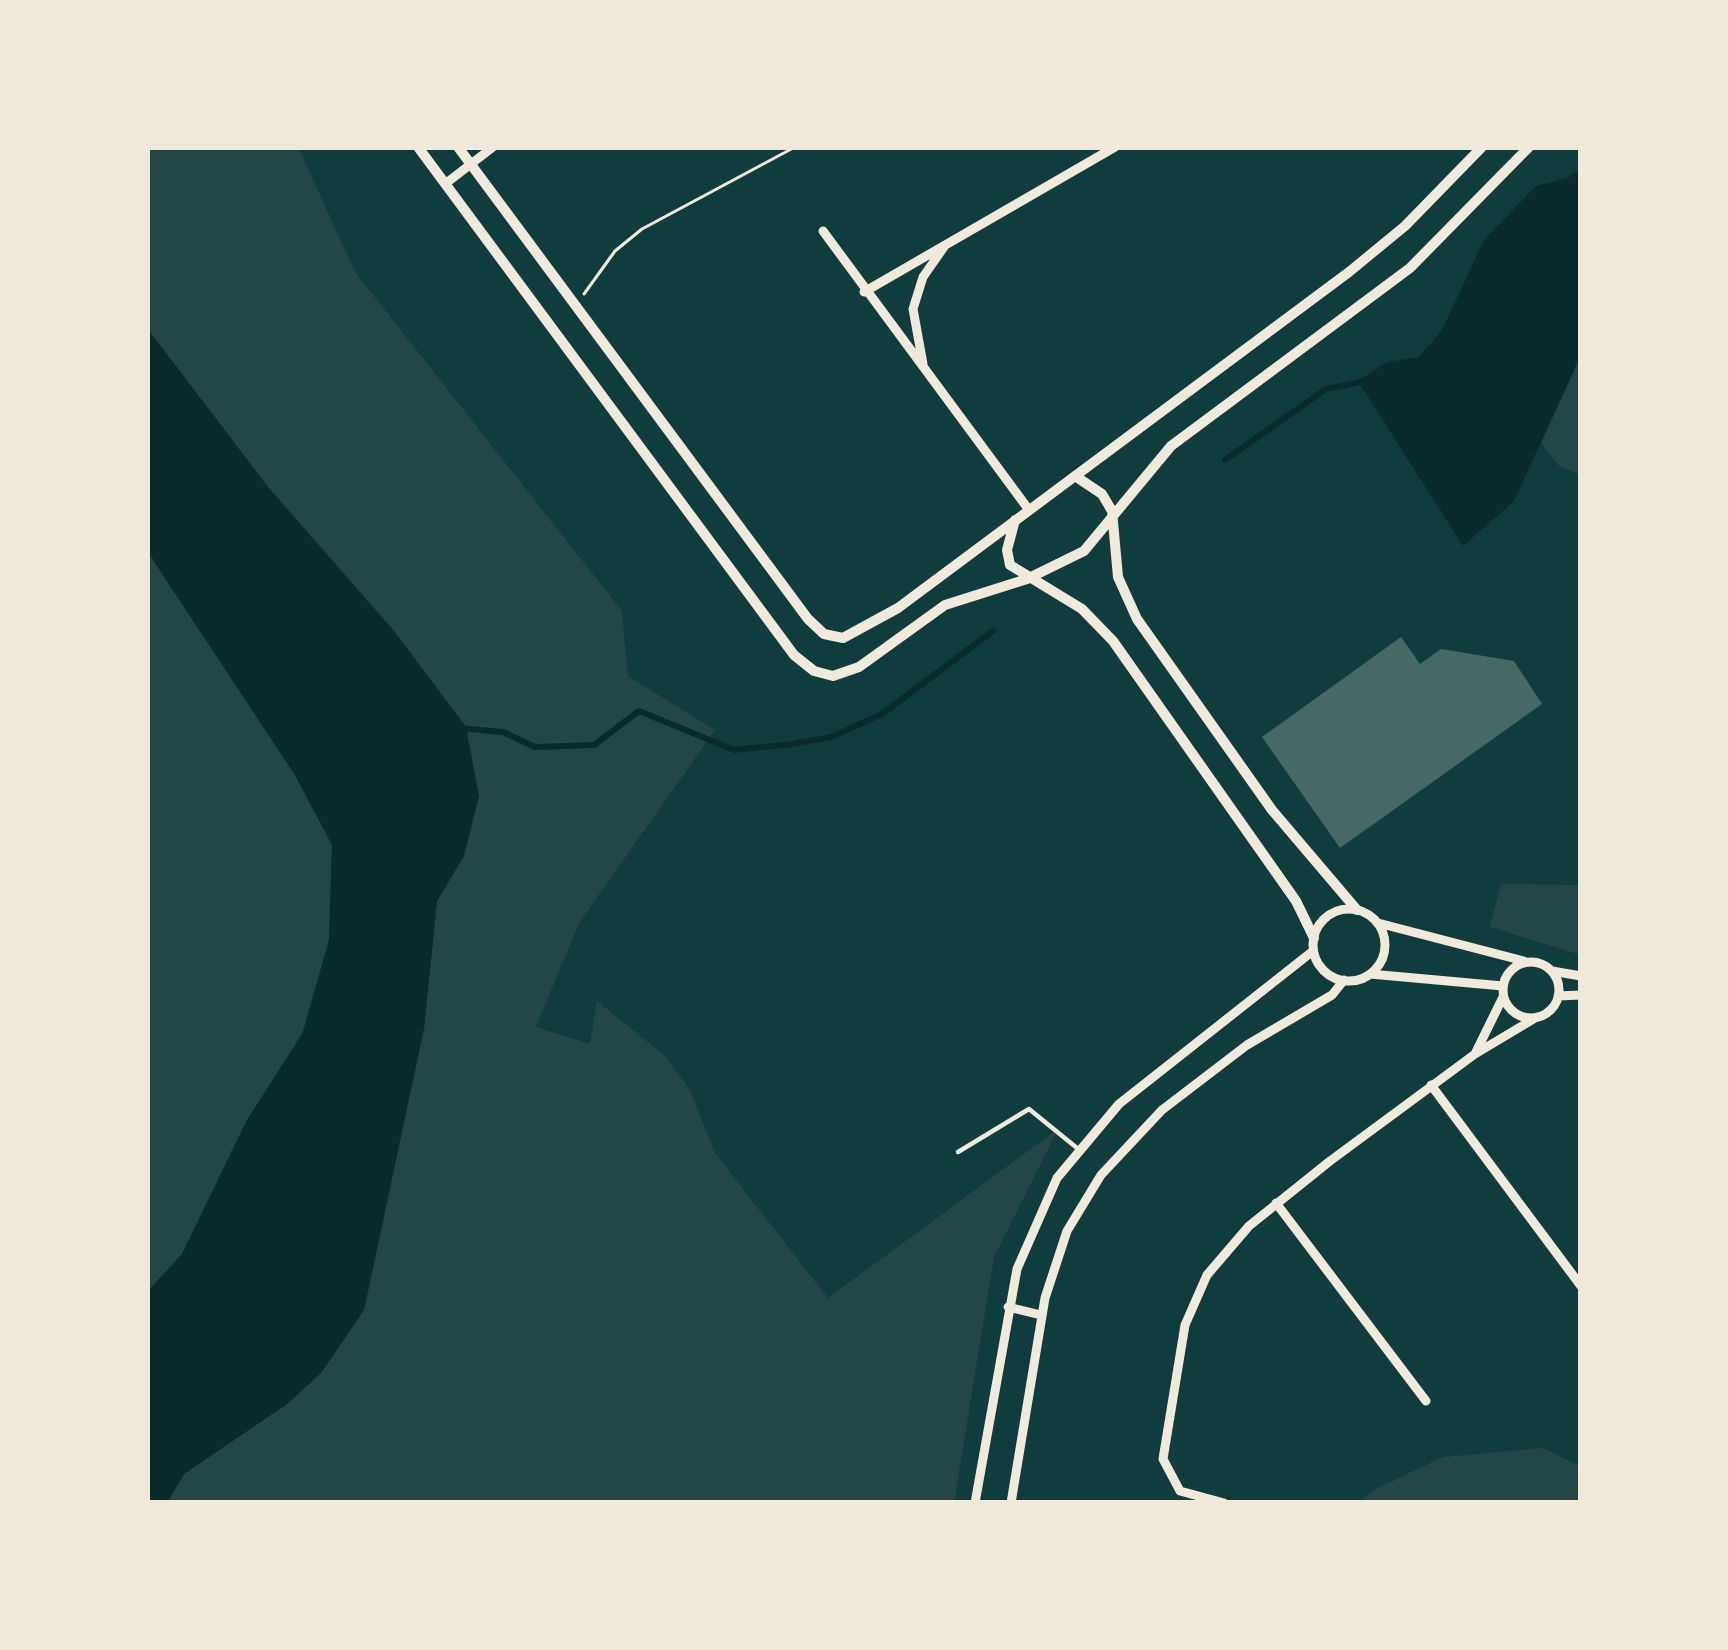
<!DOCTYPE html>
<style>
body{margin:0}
#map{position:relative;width:1728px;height:1650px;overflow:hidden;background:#0f3d3e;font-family:Poppins,sans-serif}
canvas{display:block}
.frame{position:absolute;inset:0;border:150px solid #f1e9da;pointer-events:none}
</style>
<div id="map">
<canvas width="1728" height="1650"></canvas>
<div class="frame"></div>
</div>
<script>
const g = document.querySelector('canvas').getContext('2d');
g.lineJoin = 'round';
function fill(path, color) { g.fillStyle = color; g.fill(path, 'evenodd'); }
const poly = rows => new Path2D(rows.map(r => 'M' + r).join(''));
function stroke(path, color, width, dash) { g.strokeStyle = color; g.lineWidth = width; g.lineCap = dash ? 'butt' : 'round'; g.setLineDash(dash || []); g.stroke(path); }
fill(poly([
 [147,147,298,147,355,272,622,611,628,676,715,730,579,923,536,1027,590,1044,597,1001,664,1055,690,1090,715,1153,828,1298,1058,1129,994,1257,954,1503,167,1503,184,1474,287,1404,321,1373,364,1310,424,1029,437,901,464,856,466,727,394,631,268,487,147,328],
 [1581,355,1581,475,1560,467,1541,443],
 [147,551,295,775,332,845,329,940,302,1033,247,1120,182,1254,147,1292],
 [1501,884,1581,885,1581,955,1490,927],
 [1543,1448,1581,1467,1581,1503,1360,1503,1373,1490,1443,1457]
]), '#244646');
fill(poly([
 [1581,168,1581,355,1514,501,1463,546,1358,381,1387,362,1419,357,1442,330,1484,240,1536,186,1568,178],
 [147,328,268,487,394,631,466,727,479,796,464,856,437,901,424,1028,364,1310,321,1373,287,1404,184,1474,167,1503,147,1503,147,1292,182,1254,247,1120,303,1033,329,940,332,845,295,775,147,551]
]), '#0a2a2b');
stroke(poly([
 [1225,460,1326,389,1360,382],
 [460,728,503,732,535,747,594,745,639,711,734,750,793,744,831,737,882,714,993,631]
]), '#0a2a2b', 6);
fill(poly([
 [1401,637,1420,664,1441,649,1514,661,1542,704,1340,848,1262,737]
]), '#486865');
stroke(poly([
 [584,294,615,251,642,229,795,147]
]), '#f1e9da', 3);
stroke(poly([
 [958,1152,1029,1109,1077,1148]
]), '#f1e9da', 4.5);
stroke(poly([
 [445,184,493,147],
 [823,231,1029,510],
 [864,292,1115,147],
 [923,364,913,309,923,277,944,247],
 '1313 945a36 36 0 1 1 72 0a36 36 0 1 1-72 0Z',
 [1378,923,1524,961],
 '1503 990a28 28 0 1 1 56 0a28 28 0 1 1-56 0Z',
 [1552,971,1581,976],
 [1370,974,1503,986],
 [1558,996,1581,995],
 [1476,1052,1503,997],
 [1431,1085,1581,1286],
 [1276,1203,1426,1401],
 [1008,1307,1041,1315],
 [975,1503,1017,1269,1057,1178,1119,1104,1313,951],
 [1011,1503,1045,1298,1067,1231,1101,1175,1162,1110,1247,1045,1332,995,1344,980],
 [1224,1503,1180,1491,1163,1459,1185,1325,1207,1275,1249,1226,1330,1161,1475,1054,1537,1017]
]), '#f1e9da', 9);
stroke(poly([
 [418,147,794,655,814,671,833,676,859,667,945,605,1027,579,1084,551,1171,446,1410,268,1529,147],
 [458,147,808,619,824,634,843,638,898,608,1349,272,1405,226,1482,147],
 [1075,476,1102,494,1112,511,1118,577,1137,619,1272,810,1357,910],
 [1015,520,1007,550,1010,565,1082,609,1113,641,1296,901,1314,938]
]), '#f1e9da', 10);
</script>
